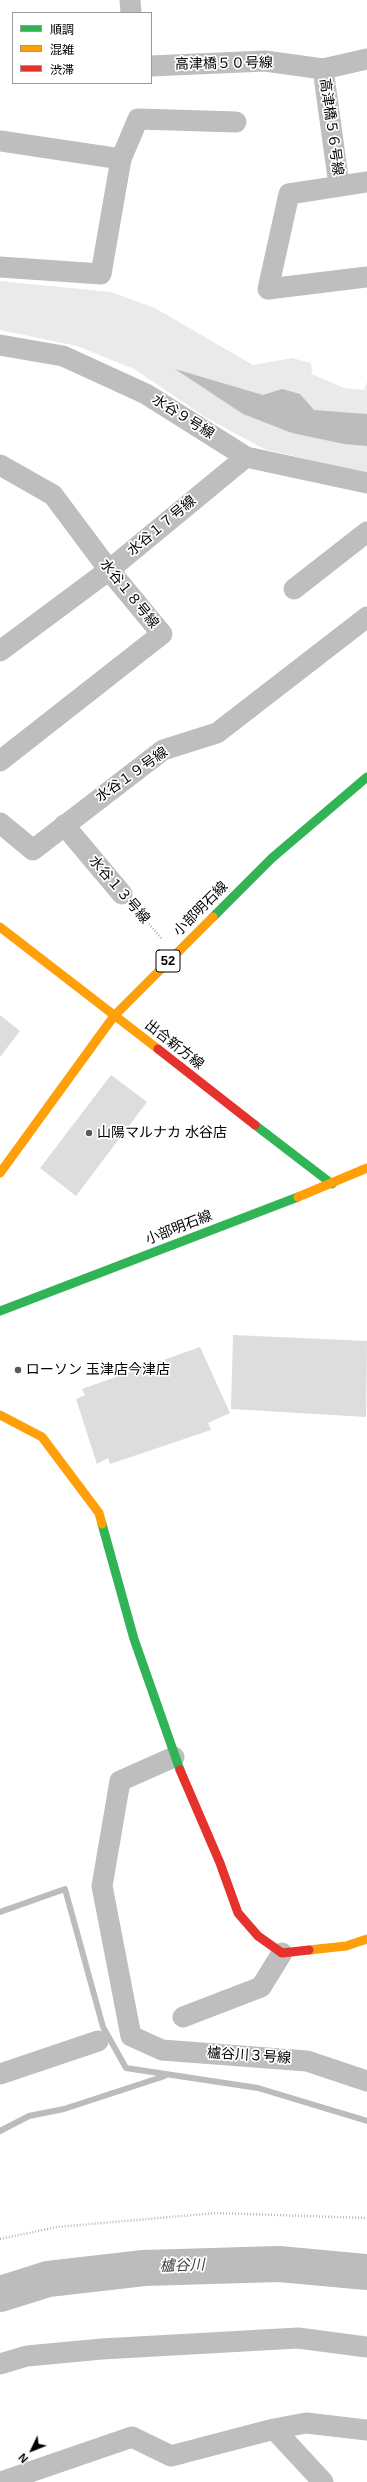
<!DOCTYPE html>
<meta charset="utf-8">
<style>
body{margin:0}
#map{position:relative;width:367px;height:2482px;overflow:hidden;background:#fff;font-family:Helvetica,"Noto Sans JP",sans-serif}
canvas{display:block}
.legend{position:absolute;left:12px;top:12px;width:140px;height:72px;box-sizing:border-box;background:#fff;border:1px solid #999;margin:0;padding:5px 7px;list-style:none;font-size:12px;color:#000}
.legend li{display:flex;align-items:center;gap:8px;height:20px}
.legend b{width:20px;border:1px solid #999}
.north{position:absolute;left:12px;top:2430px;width:40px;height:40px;-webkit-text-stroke:3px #fff;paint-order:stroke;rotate:227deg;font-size:11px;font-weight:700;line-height:16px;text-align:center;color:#000}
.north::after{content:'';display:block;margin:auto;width:14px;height:18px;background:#000;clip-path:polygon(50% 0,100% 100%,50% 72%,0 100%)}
</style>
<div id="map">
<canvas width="367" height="2482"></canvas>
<ul class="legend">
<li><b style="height:5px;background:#30b455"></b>順調</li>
<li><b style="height:5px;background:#ff9f0a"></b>混雑</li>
<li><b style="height:5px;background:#e5322d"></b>渋滞</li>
</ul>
<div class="north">N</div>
</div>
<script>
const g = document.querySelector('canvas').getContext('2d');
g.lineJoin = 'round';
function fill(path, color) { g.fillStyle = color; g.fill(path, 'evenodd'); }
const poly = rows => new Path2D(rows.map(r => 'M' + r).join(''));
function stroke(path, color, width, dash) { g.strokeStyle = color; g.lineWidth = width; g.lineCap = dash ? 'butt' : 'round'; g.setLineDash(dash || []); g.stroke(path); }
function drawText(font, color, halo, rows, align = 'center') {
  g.font = font + ' Helvetica,"Noto Sans JP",sans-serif'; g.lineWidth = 3.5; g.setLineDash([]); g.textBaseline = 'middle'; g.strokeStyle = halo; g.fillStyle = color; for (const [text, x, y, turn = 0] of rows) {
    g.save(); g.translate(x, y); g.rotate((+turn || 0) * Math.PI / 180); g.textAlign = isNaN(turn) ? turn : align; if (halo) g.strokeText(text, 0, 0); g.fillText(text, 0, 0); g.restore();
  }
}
fill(poly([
 [0,281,111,292,155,308,253,365,292,358,311,363,312,374,344,388,364,390,367,382,367,473,264,449,205,417,134,369,77,346,0,330]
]), '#eaeaea');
fill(poly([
 [175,369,263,395,282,389,300,394,314,410,367,414,367,446,344,444,292,433,243,414]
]), '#bcbcbc');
stroke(poly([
 [0,1912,65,1889,103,2027,126,2068,258,2088,367,2121],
 [0,2131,29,2116,64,2109,165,2076]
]), '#bcbcbc', 6);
stroke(poly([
 [0,2294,48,2279,144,2268,279,2264,367,2272]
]), '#bcbcbc', 36);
fill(poly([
 [0,1015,20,1031,0,1057],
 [111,1075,147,1102,76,1196,40,1168],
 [233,1335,367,1341,366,1417,231,1409],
 [200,1347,230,1413,208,1423,211,1430,110,1464,108,1458,97,1464,76,1399,85,1395,82,1389]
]), '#ddd');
stroke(poly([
 [135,908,162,939],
 [0,2239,57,2227,216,2213,367,2218]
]), '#b8b8b8', 2.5, [1, 2]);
stroke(poly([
 [130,0,131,13],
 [151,66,265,61,323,69,367,59],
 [323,69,339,185],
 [0,141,121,159,101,274,0,267],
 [121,159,138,119,236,122],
 [367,182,289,194,268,289,367,277],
 [0,345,63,356,146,394,246,457,367,483],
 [0,465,53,495,109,570,162,634,0,761],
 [294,589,367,532],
 [0,651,109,570,246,457],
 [0,823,33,850,163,750,217,733,367,617],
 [64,825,122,894],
 [174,1757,120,1781,102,1886,131,2036,162,2050,307,2061,367,2081],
 [183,2017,261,1987,282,1953],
 [0,2074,98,2041],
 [0,2364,27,2356,102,2349,298,2338,367,2347],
 [274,2429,323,2482],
 [1,2482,132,2437,171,2456,274,2429,306,2423,367,2430]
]), '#bebebe', 21);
stroke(poly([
 [213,917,272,858,367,777],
 [255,1125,332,1184],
 [0,1311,298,1197],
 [102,1524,134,1639,180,1770]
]), '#30b455', 9);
stroke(poly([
 [0,927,158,1049],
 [0,1173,114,1016,213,917],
 [298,1197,367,1168],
 [0,1415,42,1437,99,1513,102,1524],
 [309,1950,346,1946,367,1939]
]), '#ff9f0a', 9);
stroke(poly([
 [158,1049,255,1125],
 [180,1770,220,1863,238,1913,258,1936,282,1953,309,1950]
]), '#e5322d', 9);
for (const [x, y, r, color] of [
 [89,1133,4,"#595959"],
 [18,1370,4,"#595959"]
]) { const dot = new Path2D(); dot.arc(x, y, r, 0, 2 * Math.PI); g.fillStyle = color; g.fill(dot); stroke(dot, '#fff', 1.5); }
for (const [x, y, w] of [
 [168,961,24]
]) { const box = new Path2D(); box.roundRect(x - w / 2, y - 11, w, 22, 3); g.fillStyle = '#fff'; g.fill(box); stroke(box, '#000', 1); }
drawText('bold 13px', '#000', null, [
 ["52",168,961]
]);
drawText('14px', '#000', '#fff', [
 ["高津橋５０号線",224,64,-1],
 ["高津橋５６号線",331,127,82],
 ["水谷９号線",183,417,32],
 ["水谷１７号線",162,526,-40],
 ["水谷１８号線",129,594,51],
 ["水谷１９号線",132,775,-35],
 ["水谷１３号線",119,890,49],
 ["小部明石線",201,909,-45],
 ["出合新方線",174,1045,38],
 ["小部明石線",179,1228,-21],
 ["櫨谷川３号線",249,2056,4]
]);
drawText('14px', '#000', '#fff', [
 ["山陽マルナカ 水谷店",97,1133],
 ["ローソン 玉津店今津店",26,1370]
], 'left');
drawText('italic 15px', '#414141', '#fff', [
 ["櫨谷川",182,2266,-2]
]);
</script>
